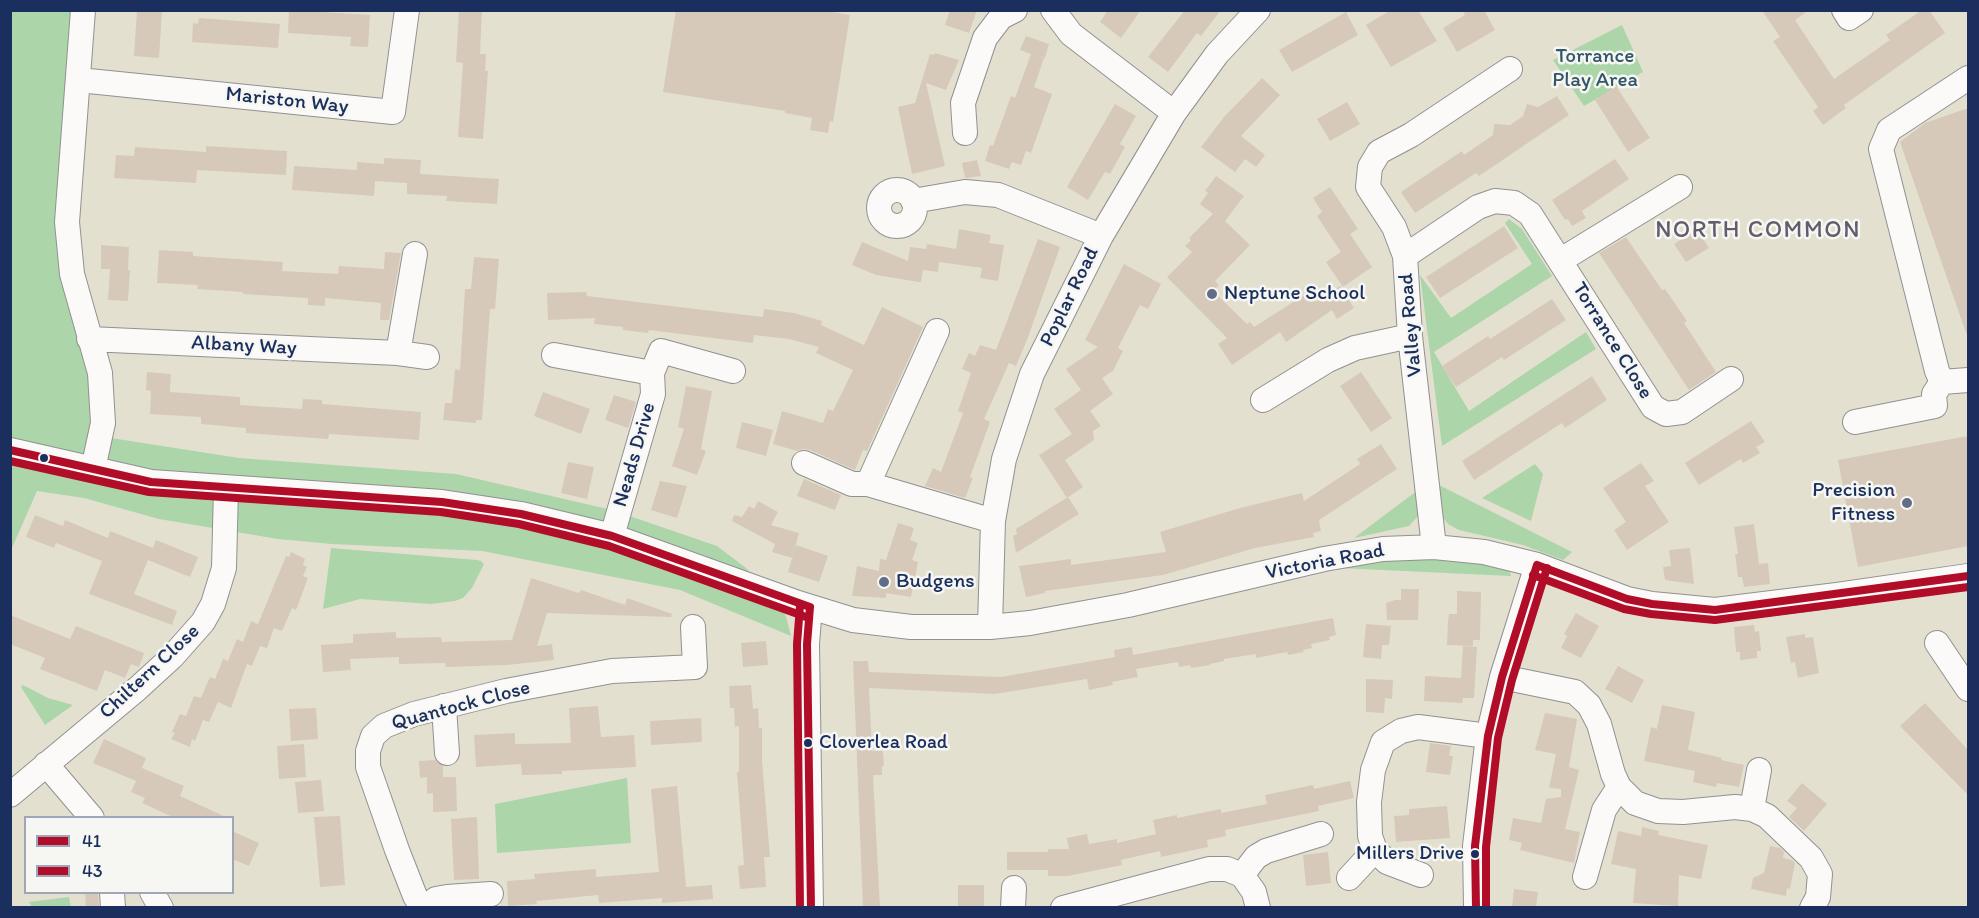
<!DOCTYPE html>
<style>
body{margin:0}
#map{position:relative;width:1979px;height:918px;overflow:hidden;background:#e4e0d0;font-family:Itim,sans-serif}
canvas{display:block}
.frame{position:absolute;inset:0;border:12px solid #1b2f5e;pointer-events:none}
.legend{position:absolute;left:24px;top:816px;width:210px;height:78px;box-sizing:border-box;background:#f6f6f2;border:2px solid #9ea6b7;margin:0;padding:8px 10px;list-style:none;font-size:18px;color:#1b2f5e}
.legend li{display:flex;align-items:center;gap:12px;height:30px}
.legend b{width:30px;border:2px solid #9ea6b7}
</style>
<div id="map">
<canvas width="1979" height="918"></canvas>
<div class="frame"></div>
<ul class="legend">
<li><b style="height:8px;background:#b10d28"></b>41</li>
<li><b style="height:8px;background:#b10d28"></b>43</li>
</ul>
</div>
<script>
const g = document.querySelector('canvas').getContext('2d');
g.lineJoin = 'round';
function fill(path, color) { g.fillStyle = color; g.fill(path, 'evenodd'); }
const poly = rows => new Path2D(rows.map(r => 'M' + r).join(''));
function stroke(path, color, width, dash) { g.strokeStyle = color; g.lineWidth = width; g.lineCap = dash ? 'butt' : 'round'; g.setLineDash(dash || []); g.stroke(path); }
function drawText(font, color, halo, rows, align = 'center') {
  g.font = font + ' Itim,sans-serif'; g.lineWidth = 5; g.setLineDash([]); g.textBaseline = 'middle'; g.strokeStyle = halo; g.fillStyle = color; for (const [text, x, y, turn = 0] of rows) {
    g.save(); g.translate(x, y); g.rotate((+turn || 0) * Math.PI / 180); g.textAlign = isNaN(turn) ? turn : align; if (halo) g.strokeText(text, 0, 0); g.fillText(text, 0, 0); g.restore();
  }
}
fill(poly([
 [11,11,70,11,70,79,58,223,92,375,92,435,239,458,456,474,612,510,717,546,746,568,786,616,791,636,680,590,482,551,332,544,278,539,159,519,84,498,37,491,11,550],
 [1622,25,1643,72,1584,106,1553,60],
 [1509,219,1522,229,1552,276,1434,352,1469,411,1586,332,1596,349,1442,446,1420,275,1451,318,1532,264,1505,223],
 [1535,464,1543,474,1531,521,1482,498],
 [1435,483,1572,552,1563,560,1523,545,1459,530,1448,524,1442,516],
 [1418,490,1419,515,1409,526,1354,538],
 [331,548,477,560,481,561,484,564,472,588,463,598,455,601,431,604,360,599,323,609],
 [1461,557,1500,566,1510,572,1511,576,1339,568,1374,559],
 [23,685,48,698,73,705,45,725,21,687],
 [627,778,631,843,497,853,495,804],
 [69,897,71,907,32,907,29,902]
]), '#acd5aa');
fill(poly([
 [137,10,162,10,159,58,134,56],
 [289,10,370,15,368,47,350,46,351,37,288,33],
 [459,10,482,10,480,54,486,54,485,71,488,71,483,139,458,137,463,63,456,62],
 [676,10,820,10,850,15,833,122,830,121,828,133,810,130,812,118,785,113,785,111,663,92],
 [950,10,977,10,969,33,945,25],
 [1108,10,1141,10,1121,38,1100,22],
 [1185,10,1221,10,1201,36,1197,33,1168,72,1148,57],
 [1391,10,1418,10,1437,41,1391,67,1366,25],
 [1462,10,1484,10,1495,30,1457,52,1443,28,1465,15],
 [1762,10,1809,10,1795,20,1834,79,1890,40,1886,35,1922,10,1929,10,1945,33,1844,105,1846,108,1823,125,1813,111,1818,107,1773,41,1780,37],
 [1346,12,1358,35,1292,72,1279,50],
 [199,18,280,24,278,48,192,42,193,23,198,24],
 [1026,36,1049,44,1045,58,1033,54,1044,58,1034,87,1052,94,1031,153,1026,151,1021,165,1012,162,1009,169,985,161,990,145,993,146,1011,96,1015,98,1031,54,1020,50],
 [935,53,959,60,946,90,926,83,945,166,912,174,898,107,915,103,930,54,934,55],
 [1262,78,1280,95,1241,136,1265,155,1256,167,1245,159,1235,172,1201,147,1224,117],
 [1616,86,1650,138,1628,152,1595,100],
 [1557,96,1569,115,1479,176,1476,173,1415,213,1401,192,1462,151,1464,155,1493,135,1494,124,1510,125,1523,116,1527,104,1538,107],
 [1347,102,1360,124,1330,141,1317,119],
 [1115,104,1136,116,1120,144,1125,147,1110,174,1105,172,1088,200,1067,187],
 [1968,108,1968,333,1966,333,1900,142,1925,123],
 [206,146,287,151,286,175,197,170,196,183,114,178,116,155,134,156,135,147,206,152],
 [384,158,421,160,420,174,499,179,497,204,446,201,447,196,407,194,407,183,375,181,374,196,292,190,294,166,357,170,357,162,384,164],
 [1615,159,1629,179,1582,211,1586,218,1572,226,1568,219,1565,220,1552,200],
 [977,160,981,176,965,178,962,163],
 [1216,176,1244,196,1225,221,1250,245,1215,281,1219,285,1213,291,1247,324,1250,322,1254,327,1309,292,1316,302,1340,286,1354,308,1337,319,1332,310,1286,342,1280,332,1232,365,1218,344,1227,338,1167,277,1192,252,1185,246,1191,240,1189,238,1213,214,1200,204,1208,193,1205,191],
 [1330,187,1358,229,1350,234,1372,267,1343,287,1326,262,1341,252,1317,216,1322,212,1313,198],
 [1504,226,1518,248,1440,298,1426,277],
 [959,229,991,235,989,243,1004,245,998,281,980,278,982,268,939,262,938,272,923,270,921,282,919,282,876,275,852,265,862,242,908,261,910,247,926,249,927,244,956,249],
 [1697,229,1709,248,1686,262,1674,244],
 [1626,237,1662,290,1665,289,1670,296,1687,321,1684,323,1716,372,1689,390,1599,253],
 [1038,239,1060,247,1027,340,1016,366,1009,363,984,419,990,422,970,477,973,478,965,498,925,486,933,468,941,472,963,413,958,411,971,373,962,369,969,353,975,356,980,345,996,350],
 [101,245,129,247,128,270,130,270,128,301,108,300,110,269,101,269],
 [159,250,193,252,193,256,283,262,282,271,338,274,339,266,384,269,385,252,401,253,389,320,380,320,381,303,325,298,325,306,308,305,308,298,243,294,243,292,197,289,198,285,157,283],
 [474,257,499,259,495,309,490,309,482,420,476,420,476,423,443,420,445,403,452,403,455,369,460,370,465,289,471,289],
 [1124,264,1161,284,1148,309,1140,305,1118,348,1123,351,1113,371,1102,378,1113,394,1090,411,1101,426,1093,431,1094,440,1065,460,1083,487,1067,498,1039,455,1072,434,1054,409,1081,390,1066,369,1098,347,1085,340],
 [586,292,587,296,763,317,764,309,794,313,822,321,821,325,864,345,882,307,923,327,867,451,863,450,855,470,810,450,803,449,797,451,773,444,782,411,823,423,828,409,833,411,853,370,816,353,819,347,789,339,754,335,753,343,649,330,648,333,623,330,623,327,594,324,595,318,548,320,547,293],
 [1552,299,1566,320,1504,360,1502,357,1456,387,1442,366,1488,336,1490,339],
 [147,372,171,374,170,392,240,397,240,405,302,409,303,399,322,400,322,404,421,412,419,440,329,434,328,439,246,433,246,428,201,424,201,417,150,414,151,391,146,390],
 [1361,372,1392,418,1371,432,1340,386],
 [1592,376,1607,400,1565,428,1562,423,1474,480,1462,461],
 [686,386,712,391,701,449,706,451,697,475,672,466,684,429,678,427],
 [543,392,590,409,581,434,534,416],
 [614,395,636,402,628,428,605,420],
 [1751,421,1765,442,1756,447,1760,453,1743,463,1741,459,1699,485,1685,463],
 [742,422,773,430,766,456,736,448],
 [1968,436,1968,546,1858,567,1838,460],
 [1381,444,1397,469,1319,520,1321,531,1313,533,1314,537,1255,548,1163,575,1045,591,1045,593,1026,597,1019,566,1071,559,1071,565,1166,552,1160,532,1240,508,1302,493,1304,501,1360,464,1357,459],
 [568,462,594,467,587,499,561,493],
 [1641,463,1654,481,1645,486,1669,522,1627,550,1614,530,1626,522,1603,488],
 [804,479,841,495,835,510,797,496],
 [660,481,687,486,677,518,651,510],
 [1068,497,1079,514,1016,553,1013,536,1017,534,1016,529],
 [758,501,778,512,771,525,799,533,792,558,772,552,775,544,732,521,734,515,742,517,749,506,754,509],
 [35,515,63,526,65,520,108,538,110,531,153,548,134,594,177,611,172,625,89,594,102,561,56,543,54,548,26,537],
 [898,523,914,528,910,540,918,543,912,560,918,562,911,597,886,593,886,598,852,596,857,566,879,571,880,559,886,560],
 [1754,524,1759,564,1768,563,1770,584,1744,587,1742,577,1738,577,1735,554,1738,554,1734,527],
 [156,540,198,557,190,577,148,560],
 [796,545,828,556,819,582,788,572],
 [1690,548,1694,584,1665,580,1663,567,1671,566,1669,550],
 [291,552,305,559,303,565,307,567,303,576,308,578,296,610,292,608,282,631,274,628,267,648,260,646,252,666,247,664,231,708,218,702,209,722,203,720,195,741,192,739,190,747,171,739,175,733,172,732,180,714,186,716,194,696,201,698,210,677,215,679,223,659,228,661,237,639,243,642,251,621,258,624,286,556,289,557],
 [531,578,579,593,581,590,625,605,627,598,672,614,671,617,547,613,537,646,552,644,554,660,507,665,446,667,445,663,399,664,399,657,350,659,351,670,323,672,321,645,353,643,353,634,396,632,396,638,441,637,442,642,512,640],
 [1401,589,1419,589,1418,620,1387,620,1386,603,1395,600,1401,600],
 [1457,591,1481,592,1480,640,1473,640,1473,646,1447,645,1448,621,1449,614,1457,614],
 [1576,613,1599,626,1581,658,1561,648,1567,636,1564,634],
 [10,615,70,639,76,626,144,653,139,667,131,664,125,678,105,670,97,691,40,669,45,658,10,644],
 [1333,618,1336,635,1329,637,1330,640,1311,644,1312,648,1303,650,1304,652,1288,655,1287,652,1256,658,1256,654,1224,659,1224,661,1210,664,1210,665,1191,668,1190,665,1179,667,1178,662,1136,669,1138,677,1112,682,1113,685,1089,690,1087,679,995,694,869,688,872,751,883,751,884,766,882,766,882,775,873,775,880,908,863,908,853,661,868,661,869,672,1001,677,1115,657,1114,650,1132,647,1133,655],
 [1366,624,1391,626,1389,645,1382,645,1381,659,1363,657],
 [1754,625,1755,632,1759,631,1761,651,1757,651,1757,658,1740,660,1740,652,1736,652,1734,627],
 [1805,634,1805,638,1813,637,1819,673,1798,678,1795,662,1791,663,1786,637],
 [766,641,768,665,743,667,741,643],
 [1463,646,1477,647,1474,698,1463,698,1462,703,1424,701,1425,676,1461,678],
 [1618,666,1644,680,1632,703,1605,689],
 [1366,679,1393,680,1392,699,1385,698,1384,713,1366,712],
 [751,685,753,709,758,708,759,728,762,728,762,761,770,857,764,857,766,887,740,889,738,866,744,865,737,772,739,772,739,726,735,727,734,708,730,708,729,686],
 [1925,703,1968,750,1968,795,1900,726],
 [1662,705,1695,712,1688,750,1722,758,1721,760,1744,765,1739,787,1717,783,1716,787,1693,782,1695,771,1644,761,1651,727,1657,729],
 [598,706,601,737,634,735,636,767,562,771,562,774,522,775,521,764,476,767,474,735,515,733,515,744,571,743,569,708],
 [316,708,318,739,291,741,289,709],
 [1545,713,1577,719,1569,767,1579,770,1565,829,1580,832,1574,863,1520,850,1522,843,1509,840,1513,818,1541,823,1546,799,1561,797,1561,789,1549,788,1556,754,1535,750],
 [701,718,702,742,651,745,650,721],
 [104,739,146,758,142,768,184,786,180,796,228,818,175,818,142,803,145,798,131,792,136,781,93,763],
 [1430,743,1451,746,1449,756,1453,756,1450,775,1426,772],
 [304,744,306,777,279,779,277,746],
 [435,760,443,766,443,777,456,777,457,811,433,812,433,793,427,794,427,777,420,778,419,761],
 [321,780,324,811,298,813,295,782],
 [1350,781,1354,798,1318,806,1319,811,1225,830,1226,836,1207,840,1208,847,1161,857,1160,851,1121,860,1122,865,1068,876,1048,876,1048,870,1007,870,1007,852,1048,852,1048,849,1069,849,1067,838,1087,834,1089,844,1117,839,1117,843,1156,834,1153,820,1177,815,1177,818,1221,809,1221,813,1267,804,1265,795,1313,785,1314,789],
 [1802,783,1827,804,1804,831,1789,817,1797,808,1787,801],
 [677,786,686,887,712,885,713,899,662,903,662,898,599,903,598,895,536,901,537,904,508,906,507,881,535,879,534,874,596,869,596,877,659,872,651,789],
 [1447,806,1450,838,1396,842,1394,816,1409,815,1409,809],
 [340,816,345,885,320,887,314,817],
 [477,817,479,879,454,880,451,819],
 [1642,827,1659,831,1658,835,1708,845,1701,879,1679,875,1678,906,1633,903,1636,869,1611,864,1618,831,1641,836],
 [232,831,259,843,249,866,232,859],
 [1770,846,1780,848,1784,852,1783,858,1792,860,1795,863,1790,889,1787,888,1786,896,1751,889,1753,878,1764,873],
 [1328,852,1331,883,1306,886,1303,855],
 [958,885,984,885,984,908,958,908],
 [1514,889,1538,892,1536,908,1512,908],
 [85,892,98,892,99,908,86,908]
]), '#d6c9b9');
const minor = poly([
 [83,10,67,222,72,274,100,373,103,423,93,469],
 [1053,10,1071,34,1174,113],
 [1844,10,1849,18,1861,10],
 [1968,78,1889,130,1881,149,1937,371,1942,382,1968,380],
 [79,80,393,112,407,10],
 [965,133,963,103,985,38,1001,17,1015,10],
 '879 208a18 18 0 1 1 36 0a18 18 0 1 1-36 0Z',
 [913,201,965,192,998,195,1101,236],
 [1405,256,1478,207,1495,201,1514,203,1530,214,1653,407,1666,414,1682,412,1731,379],
 [1561,260,1680,187],
 [89,339,398,353,427,357],
 [398,353,415,254],
 [554,355,652,373,653,394,612,536],
 [652,373,661,351,733,371],
 [1263,400,1328,360,1355,348,1410,336],
 [1855,422,1935,406,1934,394,1942,382],
 [10,450,151,482,442,502,521,514,612,536,798,603,853,620,911,627,990,627,1030,623,1128,605,1324,559,1383,549,1434,547,1484,552,1537,565,1627,599,1652,604,1715,610,1837,595,1968,576],
 [804,463,852,484,868,484,993,521],
 [868,484,937,331],
 [1434,547,1410,336,1405,256,1394,227,1368,187,1370,167,1379,152,1411,135,1510,69],
 [810,607,807,644,811,908],
 [990,627,993,521,1004,459,1032,374,1101,236,1174,113,1217,54,1258,10],
 [1937,643,1968,689],
 [1502,677,1575,692,1589,705,1599,724,1613,774,1619,787,1635,803,1658,811,1683,812,1735,807,1752,809,1767,816,1811,858,1820,874,1818,897,1812,908],
 [444,706,447,753],
 [46,764,92,818],
 [10,795,137,689,172,657,203,622,213,604,224,568,226,488],
 [1752,809,1759,770],
 [1242,875,1256,857,1266,851,1321,834],
 [1421,875,1387,862,1375,850,1370,836,1369,802,1373,770,1383,742,1401,731,1418,727,1488,736],
 [1585,877,1604,810,1619,787],
 [1349,878,1375,850],
 [112,892,113,908],
 [152,892,161,908],
 [423,908,415,896,397,850,368,767,368,751,373,736,384,726,414,714,506,691,612,671,695,667,693,627],
 [426,908,436,899,447,897,491,894],
 [1013,908,1014,888],
 [1063,908,1209,869,1227,869,1242,875,1254,892,1258,908],
 [1476,908,1475,846,1488,736,1502,677,1537,565]
]);
stroke(minor, '#909191', 26);
stroke(minor, '#fbfaf8', 24);
stroke(poly([
 [10,450,151,482,442,502,521,514,612,536,810,607],
 [1537,565,1627,599,1652,604,1715,610,1968,576],
 [810,607,807,644,811,908],
 [1476,908,1475,846,1488,736,1502,677,1537,565]
]), '#b10d28', 8);
stroke(poly([
 [10,461,149,492,441,512,519,524,609,546,806,617],
 [1533,575,1624,609,1651,614,1715,620,1968,587],
 [800,606,797,644,800,908],
 [1486,908,1486,847,1498,738,1512,680,1547,568]
]), '#b10d28', 8);
for (const [x, y, r, color] of [
 [1212,294,6,"#616d86"],
 [44,458,5,"#1b2f5e"],
 [1907,503,6,"#616d86"],
 [884,582,6,"#616d86"],
 [808,743,5,"#1b2f5e"],
 [1475,854,5,"#1b2f5e"]
]) { const dot = new Path2D(); dot.arc(x, y, r, 0, 2 * Math.PI); g.fillStyle = color; g.fill(dot); stroke(dot, '#f6f6f2', 2); }
drawText('20px', '#1b2f5e', '#f6f6f2', [
 ["Cloverlea Road",819,743],
 ["Millers Drive",1464,854,"right"]
], 'left');
drawText('21px', '#345669', '#f6f6f2', [
 ["Torrance",1595,57],
 ["Play Area",1595,81]
]);
drawText('21px', '#1b2f5e', '#f6f6f2', [
 ["Mariston Way",287,101,6],
 ["Poplar Road",1070,297,-64],
 ["Valley Road",1411,325,-95],
 ["Torrance Close",1612,341,58],
 ["Albany Way",244,346,3],
 ["Neads Drive",635,455,-74],
 ["Victoria Road",1325,562,-11],
 ["Chiltern Close",150,672,-43],
 ["Quantock Close",461,706,-15]
]);
drawText('21px', '#1b2f5e', '#f6f6f2', [
 ["Neptune School",1224,294],
 ["Precision",1895,491,"right"],
 ["Fitness",1895,515,"right"],
 ["Budgens",896,582]
], 'left');
g.letterSpacing = '1.5px';
drawText('24px', '#645c6c', '#f6f6f2', [
 ["NORTH COMMON",1758,231]
]);
g.letterSpacing = '0px';
</script>
